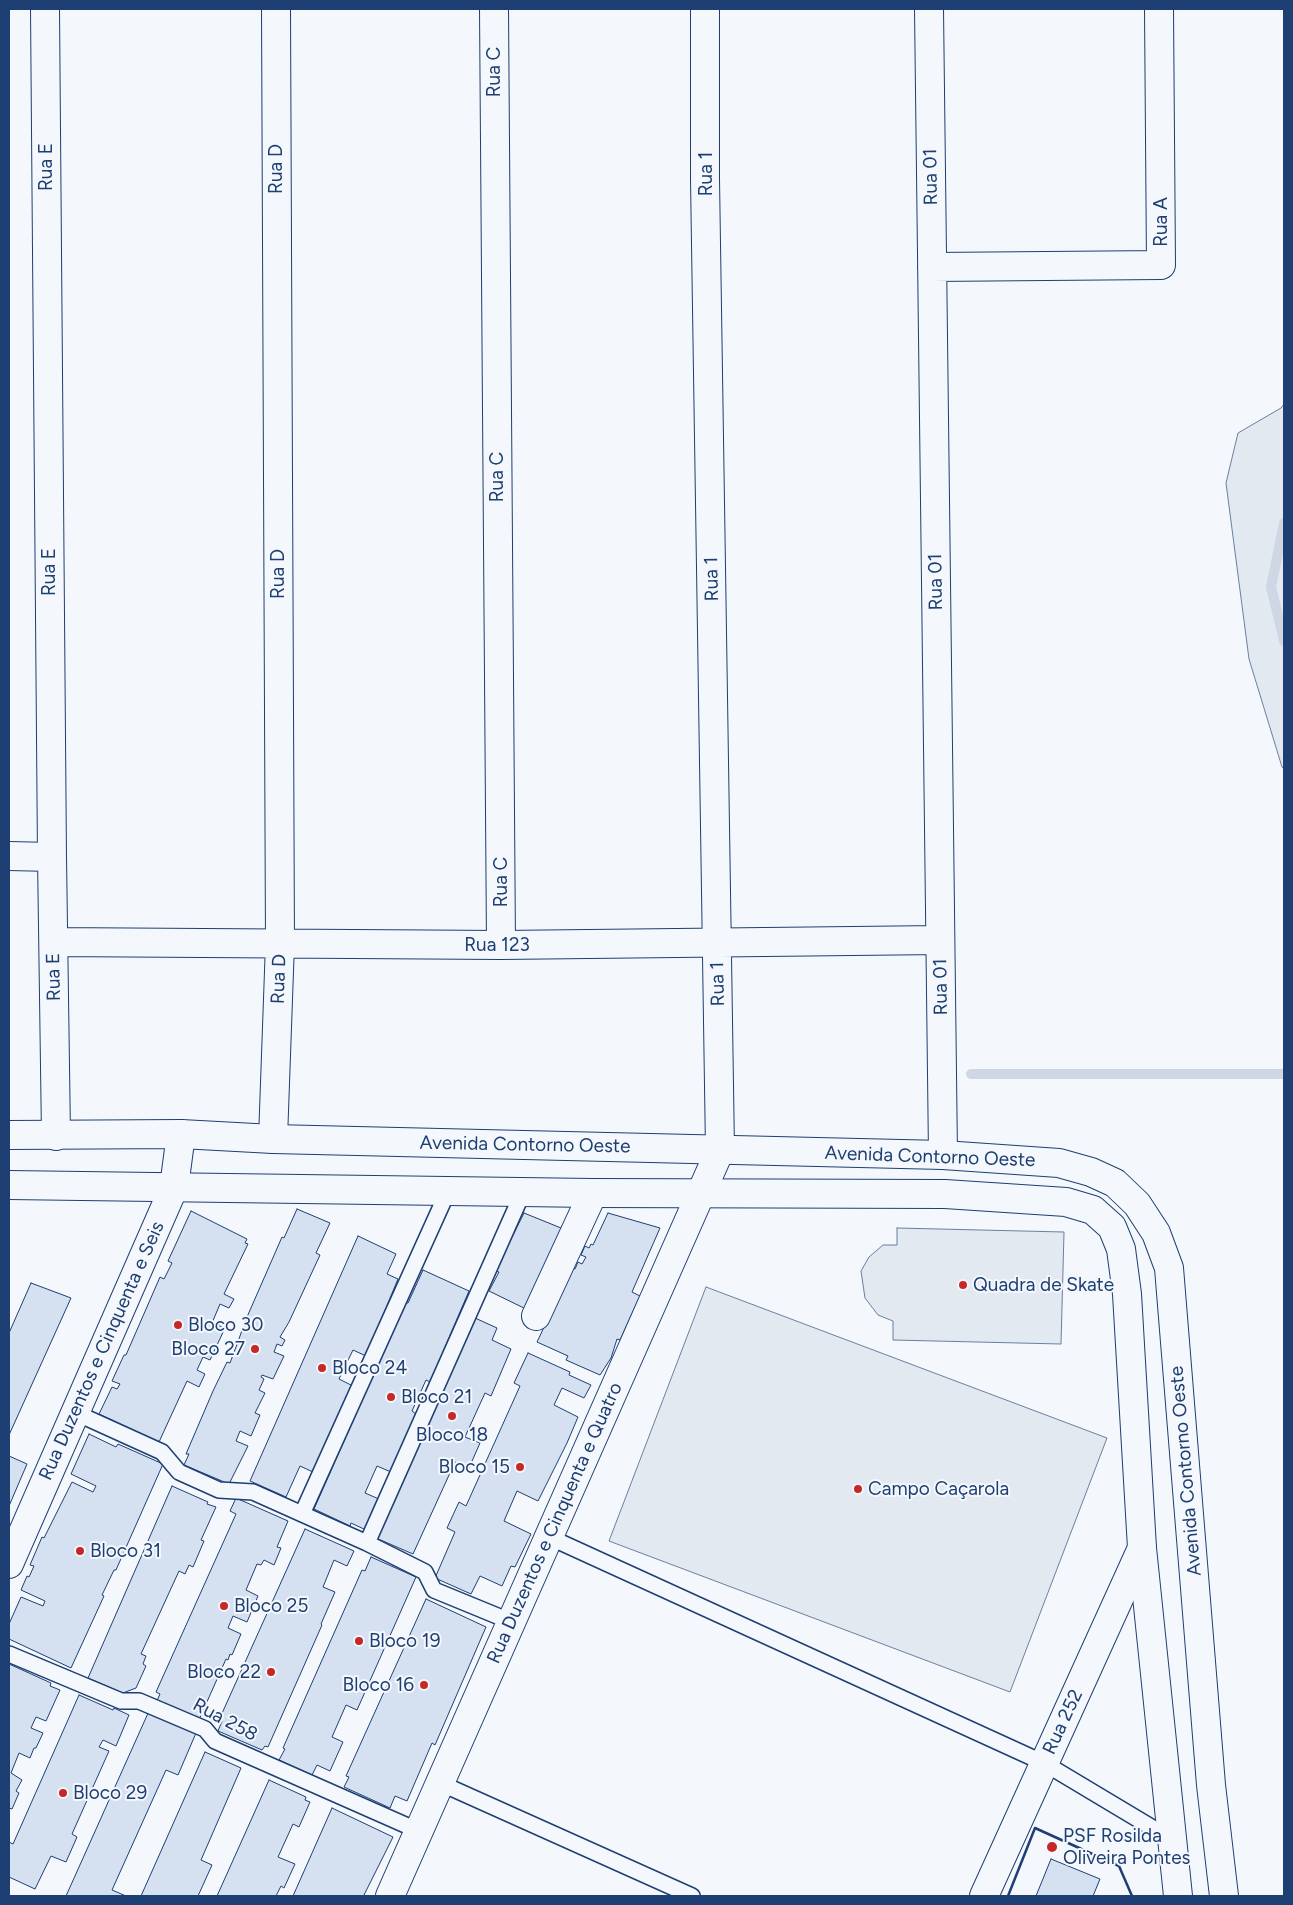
<!DOCTYPE html>
<meta charset="utf-8">
<style>
body{margin:0}
#map{position:relative;width:1293px;height:1905px;overflow:hidden;background:#f4f7fb;font-family:Figtree,sans-serif}
canvas{display:block}
.frame{position:absolute;inset:0;border:10px solid #1d3f73;pointer-events:none}
</style>
<div id="map">
<canvas width="1293" height="1905"></canvas>
<div class="frame"></div>
</div>
<script>
const g = document.querySelector('canvas').getContext('2d');
g.lineJoin = 'round';
function fill(path, color) { g.fillStyle = color; g.fill(path, 'evenodd'); }
const poly = rows => new Path2D(rows.map(r => 'M' + r).join(''));
function stroke(path, color, width, dash) { g.strokeStyle = color; g.lineWidth = width; g.lineCap = dash ? 'butt' : 'round'; g.setLineDash(dash || []); g.stroke(path); }
function drawText(font, color, halo, rows, align = 'center') {
  g.font = font + ' Figtree,sans-serif'; g.lineWidth = 4; g.setLineDash([]); g.textBaseline = 'middle'; g.strokeStyle = halo; g.fillStyle = color; for (const [text, x, y, turn = 0] of rows) {
    g.save(); g.translate(x, y); g.rotate((+turn || 0) * Math.PI / 180); g.textAlign = isNaN(turn) ? turn : align; if (halo) g.strokeText(text, 0, 0); g.fillText(text, 0, 0); g.restore();
  }
}
const green = poly([
 [1284,404,1284,769,1282,767,1249,659,1226,483,1238,433,1281,408,1284,404],
 [897,1228,1064,1232,1061,1344,893,1340,893,1321,878,1315,865,1298,861,1271,869,1257,883,1245,897,1245,897,1228],
 [706,1287,1107,1438,1010,1692,609,1541,706,1287]
]);
fill(green, '#e3e9f0');
stroke(green, '#687fa3', 1);
stroke(poly([
 [1284,523,1271,587,1284,641],
 [971,1074,1284,1074]
]), '#cfd7e4', 10);
const building = poly([
 [297,1209,330,1223,316,1253,320,1255,289,1322,280,1337,285,1340,282,1346,277,1344,274,1352,284,1356,273,1379,262,1375,261,1377,264,1379,259,1390,265,1393,255,1413,260,1415,251,1436,240,1431,236,1441,248,1446,229,1484,184,1465,189,1454,186,1454,213,1391,227,1362,230,1363,247,1317,282,1237,284,1238,297,1209],
 [191,1211,247,1239,245,1243,248,1244,224,1294,234,1299,229,1308,220,1304,212,1323,225,1328,210,1360,203,1357,197,1370,205,1374,199,1387,187,1381,159,1442,99,1414,112,1387,117,1389,120,1384,112,1381,124,1355,126,1355,160,1277,164,1279,172,1263,168,1261,191,1211],
 [524,1213,566,1230,528,1310,489,1291,499,1272,495,1271,524,1213],
 [608,1213,660,1228,632,1292,640,1296,620,1340,617,1339,611,1358,600,1375,566,1360,568,1356,537,1342,572,1268,575,1269,578,1262,582,1264,586,1257,581,1255,585,1246,589,1248,591,1244,593,1245,608,1213],
 [358,1236,396,1254,387,1274,398,1279,366,1356,353,1350,339,1379,353,1386,313,1472,300,1466,286,1497,250,1481,358,1236],
 [423,1270,469,1291,430,1382,426,1380,412,1411,416,1414,391,1472,377,1466,365,1493,379,1499,366,1530,351,1523,350,1526,314,1509,405,1303,408,1303,423,1270],
 [31,1283,71,1298,9,1435,9,1333,31,1283],
 [475,1318,497,1328,492,1340,511,1349,491,1396,485,1393,465,1437,480,1443,469,1468,455,1462,413,1554,376,1538,475,1318],
 [528,1353,570,1372,569,1375,591,1385,584,1398,562,1388,554,1405,578,1417,567,1443,538,1501,517,1491,504,1521,531,1534,515,1567,511,1566,502,1586,480,1576,471,1594,435,1578,455,1532,447,1528,459,1502,466,1506,520,1386,514,1383,528,1353],
 [89,1434,116,1447,118,1444,163,1464,116,1570,114,1570,102,1595,104,1596,71,1668,9,1639,9,1624,21,1597,43,1606,45,1601,21,1590,27,1576,29,1577,34,1566,30,1565,42,1537,44,1538,72,1482,93,1492,96,1486,71,1474,89,1434],
 [9,1456,27,1464,9,1506,9,1456],
 [172,1486,208,1502,207,1504,216,1507,201,1540,204,1541,193,1567,189,1565,185,1574,179,1571,141,1654,146,1656,143,1664,146,1666,136,1688,123,1693,88,1678,172,1486],
 [236,1498,288,1521,277,1547,281,1548,274,1565,264,1560,261,1565,257,1564,246,1590,258,1596,247,1622,233,1616,228,1628,241,1634,232,1655,230,1654,228,1660,226,1659,198,1722,156,1703,160,1694,156,1692,236,1514,230,1511,236,1498],
 [305,1529,354,1551,347,1566,334,1560,323,1587,335,1592,321,1624,322,1625,268,1747,265,1746,262,1750,218,1731,222,1721,219,1720,305,1529],
 [371,1557,416,1577,357,1710,346,1705,332,1737,343,1742,330,1771,317,1765,312,1775,279,1760,285,1749,283,1748,362,1570,365,1571,371,1557],
 [426,1599,486,1627,435,1745,432,1743,407,1801,395,1796,390,1808,344,1787,349,1777,346,1776,426,1599],
 [9,1664,51,1683,50,1686,60,1690,46,1721,36,1717,31,1728,43,1733,36,1748,34,1748,30,1758,19,1753,11,1773,22,1780,16,1791,19,1793,12,1809,9,1808,9,1664],
 [79,1695,113,1710,114,1708,129,1715,116,1746,103,1740,99,1747,109,1751,72,1834,77,1837,66,1862,51,1856,35,1889,9,1877,9,1842,13,1844,79,1695],
 [149,1711,196,1733,178,1775,166,1770,112,1890,126,1896,66,1896,149,1711],
 [205,1752,241,1768,201,1860,212,1865,198,1896,141,1896,205,1752],
 [269,1780,306,1797,305,1800,310,1802,299,1827,293,1824,278,1857,295,1864,284,1888,281,1886,276,1896,217,1896,269,1780],
 [332,1808,393,1837,364,1895,367,1896,293,1896,332,1808],
 [1051,1859,1100,1879,1093,1896,1036,1896,1051,1859]
]);
fill(building, '#d5e0f0');
stroke(building, '#1d3f73', 1);
const lane = poly([
 [76,1413,162,1452,179,1472,219,1490,253,1492,367,1543,425,1572,434,1590,512,1622],
 [302,1514,448,1191],
 [549,1537,1044,1763,1171,1839],
 [367,1543,523,1192],
 [9,1654,121,1701,139,1701,205,1729,215,1741,419,1831],
 [440,1783,692,1896]
]);
const street = poly([
 [45,9,52,857,56,1136],
 [494,9,501,945],
 [929,9,943,1155],
 [932,267,1161,265,1159,9],
 [9,856,52,857],
 [54,942,501,945,940,940],
 [273,1139,280,943,276,9],
 [536,1316,593,1193],
 [9,1564,174,1187,181,1134],
 [390,1896,720,1150,705,179,705,9],
 [984,1896,1142,1548]
]);
const secondary = poly([
 [9,1135,181,1134,273,1139,943,1155,1059,1163,1091,1172,1115,1183,1137,1204,1156,1233,1169,1268,1211,1785,1224,1896],
 [9,1185,593,1193,945,1194,1066,1202,1093,1210,1112,1227,1121,1249,1127,1294,1142,1548,1178,1896]
]);
stroke(lane, '#1d3f73', 18);
stroke(street, '#1d3f73', 30);
stroke(secondary, '#1d3f73', 30);
stroke(lane, '#f4f7fb', 15);
stroke(street, '#f4f7fb', 28);
stroke(secondary, '#f4f7fb', 28);
stroke(poly([
 [1008,1896,1035,1828,1119,1866,1132,1896]
]), '#1d3f73', 2.5);
for (const [x, y, r, color] of [
 [963,1285,5,"#c62828"],
 [178,1325,5,"#c62828"],
 [255,1349,5,"#c62828"],
 [322,1368,5,"#c62828"],
 [391,1397,5,"#c62828"],
 [452,1416,5,"#c62828"],
 [520,1467,5,"#c62828"],
 [858,1489,5,"#c62828"],
 [80,1551,5,"#c62828"],
 [224,1606,5,"#c62828"],
 [359,1641,5,"#c62828"],
 [271,1672,5,"#c62828"],
 [424,1685,5,"#c62828"],
 [63,1793,5,"#c62828"],
 [1052,1847,6,"#c62828"]
]) { const dot = new Path2D(); dot.arc(x, y, r, 0, 2 * Math.PI); g.fillStyle = color; g.fill(dot); stroke(dot, '#f4f7fb', 2); }
drawText('19px', '#1d3f73', '#f4f7fb', [
 ["Rua C",494,72,-90],
 ["Rua E",46,167,-90],
 ["Rua D",276,169,-90],
 ["Rua 1",706,174,-90],
 ["Rua 01",931,177,-91],
 ["Rua A",1161,222,-90],
 ["Rua C",497,477,-90],
 ["Rua E",49,572,-90],
 ["Rua D",278,574,-90],
 ["Rua 1",712,579,-91],
 ["Rua 01",936,582,-91],
 ["Rua C",501,882,-90],
 ["Rua 123",497,945],
 ["Rua E",54,977,-91],
 ["Rua D",279,979,-88],
 ["Rua 1",718,984,-91],
 ["Rua 01",941,987,-91],
 ["Avenida Contorno Oeste",525,1145,1],
 ["Avenida Contorno Oeste",930,1157,2],
 ["Rua Duzentos e Cinquenta e Seis",102,1351,-66],
 ["Avenida Contorno Oeste",1186,1471,-95],
 ["Rua Duzentos e Cinquenta e Quatro",555,1523,-66],
 ["Rua 258",225,1720,28],
 ["Rua 252",1063,1722,-65]
]);
drawText('19px', '#1d3f73', '#f4f7fb', [
 ["Quadra de Skate",973,1285],
 ["Bloco 30",188,1325],
 ["Bloco 27",245,1349,"right"],
 ["Bloco 24",332,1368],
 ["Bloco 21",401,1397],
 ["Bloco 18",452,1435,"center"],
 ["Bloco 15",510,1467,"right"],
 ["Campo Caçarola",868,1489],
 ["Bloco 31",90,1551],
 ["Bloco 25",234,1606],
 ["Bloco 19",369,1641],
 ["Bloco 22",261,1672,"right"],
 ["Bloco 16",414,1685,"right"],
 ["Bloco 29",73,1793],
 ["PSF Rosilda",1063,1836],
 ["Oliveira Pontes",1063,1858]
], 'left');
</script>
